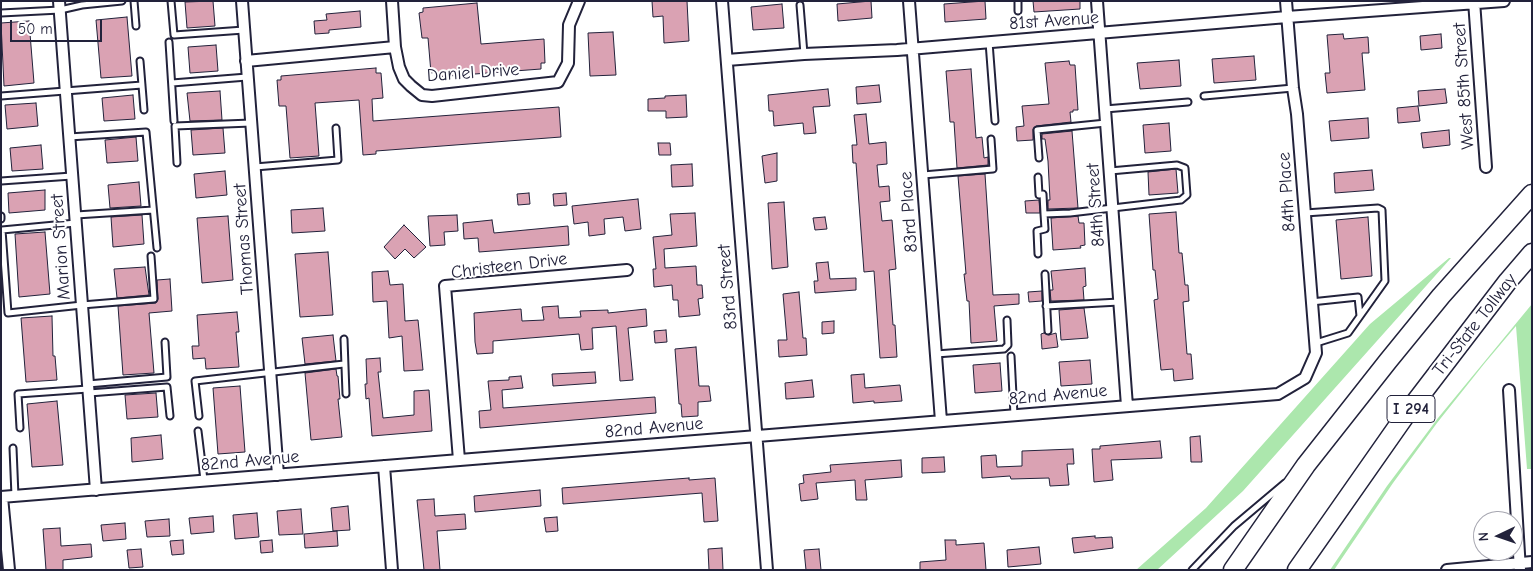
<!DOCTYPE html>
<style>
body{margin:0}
#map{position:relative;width:1533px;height:571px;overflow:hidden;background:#fff;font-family:"Comic Neue",sans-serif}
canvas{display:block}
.frame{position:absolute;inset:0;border:2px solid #22223b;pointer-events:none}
.north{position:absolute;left:1473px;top:511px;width:50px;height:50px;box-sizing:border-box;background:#fff;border:1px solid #a7a7b1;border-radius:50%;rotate:267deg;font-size:14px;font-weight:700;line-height:20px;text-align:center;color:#22223b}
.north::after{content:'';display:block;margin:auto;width:18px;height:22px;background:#22223b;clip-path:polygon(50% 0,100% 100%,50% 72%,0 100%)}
.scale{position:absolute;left:10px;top:20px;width:92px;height:22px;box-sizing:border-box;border:2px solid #22223b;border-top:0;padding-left:6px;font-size:15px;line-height:18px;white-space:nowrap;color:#22223b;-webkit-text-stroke:4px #fff;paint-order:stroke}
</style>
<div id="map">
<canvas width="1533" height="571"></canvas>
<div class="frame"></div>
<div class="north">N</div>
<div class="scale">50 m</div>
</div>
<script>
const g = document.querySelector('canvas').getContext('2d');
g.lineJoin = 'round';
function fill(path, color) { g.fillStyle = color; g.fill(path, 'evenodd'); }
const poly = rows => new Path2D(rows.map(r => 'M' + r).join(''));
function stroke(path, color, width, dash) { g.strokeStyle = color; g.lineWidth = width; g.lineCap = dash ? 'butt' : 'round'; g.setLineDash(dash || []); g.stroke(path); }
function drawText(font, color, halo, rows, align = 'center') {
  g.font = font + ' "Comic Neue",sans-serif'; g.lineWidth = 4; g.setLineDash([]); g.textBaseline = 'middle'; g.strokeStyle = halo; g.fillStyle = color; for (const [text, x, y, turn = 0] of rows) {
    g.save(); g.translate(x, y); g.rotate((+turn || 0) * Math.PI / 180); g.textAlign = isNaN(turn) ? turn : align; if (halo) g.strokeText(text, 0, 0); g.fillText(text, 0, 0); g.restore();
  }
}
fill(poly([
 [1449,258,1451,258,1243,491,1157,570,1136,570,1206,508,1370,324],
 [1532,304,1532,469,1527,469,1516,326,1484,364,1437,423,1393,483,1334,570,1330,570,1387,486,1438,418]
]), '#ace7ad');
const building = poly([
 [213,1,215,26,187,28,185,2,213,1],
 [652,1,687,1,689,41,664,43,663,16,653,17,652,1],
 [871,1,872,18,838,21,837,4,871,1],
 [985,1,986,19,945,22,944,4,985,1],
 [1033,1,1080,1,1080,9,1034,12,1033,1],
 [477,3,481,44,544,39,545,63,541,63,541,69,435,77,435,72,431,73,428,38,422,38,419,13,423,12,423,8,477,3],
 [782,4,784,28,753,30,751,7,782,4],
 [360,11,361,27,329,30,329,33,315,34,314,21,327,20,326,14,360,11],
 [127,17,132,76,101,78,96,20,127,17],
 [29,21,34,83,4,86,1,23,29,21],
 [613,32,616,75,590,76,588,33,613,32],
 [1343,34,1344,39,1368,37,1369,53,1362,53,1365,90,1327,93,1325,73,1330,73,1327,35,1343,34],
 [1441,34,1442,48,1421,50,1420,36,1441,34],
 [216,45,218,71,190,73,188,47,216,45],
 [1254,56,1256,80,1214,83,1212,59,1254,56],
 [1179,60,1181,86,1140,89,1137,63,1179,60],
 [1069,61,1070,65,1075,65,1078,110,1073,110,1073,112,1070,112,1071,122,1036,126,1033,129,1033,140,1017,141,1016,127,1024,126,1022,106,1049,104,1045,63,1069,61],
 [376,68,376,73,381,73,383,98,372,99,373,121,559,107,561,137,376,151,376,154,363,155,359,100,315,103,319,156,290,158,286,106,279,106,277,80,281,80,281,76,376,68],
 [971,69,976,138,982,137,984,158,988,157,988,165,957,168,954,122,950,122,946,71,971,69],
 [879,85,881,102,857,104,856,87,879,85],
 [828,89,830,106,813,107,816,133,804,134,803,123,774,126,773,111,769,111,768,95,828,89],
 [1445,89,1447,103,1419,106,1418,91,1445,89],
 [220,91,222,120,190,121,187,93,220,91],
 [133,95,135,119,104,121,102,98,133,95],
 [686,95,687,117,666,118,666,111,648,111,648,99,665,98,665,96,686,95],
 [36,103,38,126,7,129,5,105,36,103],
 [1418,106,1420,121,1398,123,1397,108,1418,106],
 [866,114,869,144,886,142,887,164,877,165,879,187,889,186,890,201,880,202,882,221,892,220,896,269,889,270,893,325,895,325,897,357,880,358,874,271,864,272,856,163,853,163,852,145,857,145,854,115,866,114],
 [1368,118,1369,138,1331,141,1329,121,1368,118],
 [1169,123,1171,151,1145,153,1143,125,1169,123],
 [223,128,225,153,193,155,191,130,223,128],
 [1449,130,1450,145,1423,148,1421,133,1449,130],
 [1072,131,1078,208,1048,209,1048,200,1050,200,1048,161,1045,139,1042,139,1042,134,1072,131],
 [136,137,138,161,107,163,105,140,136,137],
 [658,143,670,143,671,155,659,155,658,143],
 [41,145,43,169,12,171,10,148,41,145],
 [777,153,777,181,765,183,762,156,777,153],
 [692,164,693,186,672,187,671,165,692,164],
 [1176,169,1178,193,1149,195,1148,172,1176,169],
 [1372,170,1374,190,1335,193,1334,173,1372,170],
 [225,171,227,195,196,198,194,174,225,171],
 [985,174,993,295,1019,294,1019,304,994,306,997,341,971,343,969,301,967,301,964,274,966,274,958,176,985,174],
 [139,182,141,206,110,208,108,185,139,182],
 [45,190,45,210,9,213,8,193,45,190],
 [529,193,530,204,518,205,517,194,529,193],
 [566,193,567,205,554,206,553,194,566,193],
 [638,199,641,229,625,231,623,217,604,219,605,234,589,236,588,222,574,224,572,206,638,199],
 [1039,200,1040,213,1026,213,1025,201,1039,200],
 [784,202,788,267,772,269,768,203,784,202],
 [323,208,325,231,292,233,291,210,323,208],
 [1176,212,1179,253,1182,253,1185,285,1188,285,1189,301,1183,302,1187,354,1191,354,1193,379,1174,381,1173,369,1161,370,1154,300,1158,299,1155,270,1153,270,1149,214,1176,212],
 [695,213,697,246,664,249,665,268,696,266,697,285,702,285,703,298,698,299,700,315,679,317,678,300,673,300,672,285,654,287,653,269,656,269,653,237,672,235,670,214,695,213],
 [142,215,144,244,113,247,111,217,142,215],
 [457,215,458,231,444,232,445,245,430,246,428,216,457,215],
 [228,216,233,280,202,283,197,218,228,216],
 [1078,216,1079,223,1084,223,1085,245,1080,246,1081,248,1053,250,1051,218,1078,216],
 [825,217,827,229,815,230,813,218,825,217],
 [1368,217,1372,276,1341,279,1336,220,1368,217],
 [492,220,494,233,568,226,569,245,479,252,478,238,464,239,463,223,492,220],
 [404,225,426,247,414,258,405,249,395,259,384,247,404,225],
 [45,232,50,294,19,297,15,234,45,232],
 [328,252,333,315,300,317,295,254,328,252],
 [828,262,830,279,856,278,856,290,815,293,814,281,818,281,816,263,828,262],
 [145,267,149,295,117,298,114,269,145,267],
 [1085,268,1086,286,1083,287,1084,300,1051,301,1050,290,1053,290,1051,271,1085,268],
 [388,271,390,285,403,284,405,321,418,320,423,370,404,371,402,336,389,338,387,301,373,302,372,272,388,271],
 [170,279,172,311,149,313,154,373,123,375,118,306,156,303,158,299,157,280,170,279],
 [1042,291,1042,301,1029,302,1028,292,1042,291],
 [799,292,803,338,806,338,807,355,779,357,778,340,787,340,783,294,799,292],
 [558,306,559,318,581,317,580,311,608,310,608,313,646,309,647,326,628,328,633,380,620,381,616,326,592,328,593,349,581,350,579,334,493,341,493,353,477,354,475,342,474,313,521,309,522,321,544,320,542,307,558,306],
 [1084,308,1088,338,1061,340,1059,310,1084,308],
 [237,312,239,332,236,332,239,367,206,369,205,358,193,359,192,346,199,346,197,315,237,312],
 [52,316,53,356,55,356,57,380,26,382,21,318,52,316],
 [834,321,834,333,822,334,822,322,834,321],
 [666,330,667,342,655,343,654,331,666,330],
 [1044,333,1049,335,1056,333,1058,347,1042,349,1041,334,1044,333],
 [333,335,336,361,305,364,302,338,333,335],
 [696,347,699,386,709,386,711,401,698,402,698,416,682,417,681,404,679,404,675,349,696,347],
 [380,358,381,372,378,372,383,418,414,415,414,391,429,390,432,431,372,436,369,398,366,399,365,384,367,384,366,359,380,358],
 [1090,360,1092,384,1061,386,1059,362,1090,360],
 [1000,363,1002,391,975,393,973,365,1000,363],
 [336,369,337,376,338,376,340,399,338,399,342,437,311,440,305,373,336,369],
 [595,372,596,383,553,386,552,374,595,372],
 [864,374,865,388,900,385,902,401,874,403,874,401,853,403,851,375,864,374],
 [521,376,523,388,502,390,503,408,655,397,656,413,480,428,479,411,491,410,488,381,509,380,509,377,521,376],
 [812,380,814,397,786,399,785,383,812,380],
 [240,386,245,452,218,454,213,388,240,386],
 [156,393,158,417,127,419,125,395,156,393],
 [57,401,63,465,32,467,27,404,57,401],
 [161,435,163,459,132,462,131,438,161,435],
 [1200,436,1202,462,1191,462,1190,437,1200,436],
 [1160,441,1162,458,1111,460,1113,480,1094,482,1092,449,1100,449,1100,446,1160,441],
 [1073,449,1074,464,1067,464,1069,485,1050,486,1049,478,1011,479,1010,476,982,478,981,456,996,455,997,467,1022,466,1022,451,1073,449],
 [944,457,945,472,922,473,922,458,944,457],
 [901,460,902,477,865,480,867,500,856,500,855,480,816,483,818,499,801,501,799,484,804,483,803,475,831,472,830,465,901,460],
 [689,478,689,480,715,478,718,521,704,522,702,493,563,504,562,488,689,478],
 [540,490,541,506,475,512,474,496,540,490],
 [434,499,435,516,465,514,466,529,437,531,440,570,424,570,417,500,434,499],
 [348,506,350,530,333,531,331,508,348,506],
 [301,509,303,534,279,535,277,511,301,509],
 [257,513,259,537,235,539,233,515,257,513],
 [213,516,214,532,191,534,189,518,213,516],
 [557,517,558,531,546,532,544,518,557,517],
 [169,519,170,536,147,537,145,521,169,519],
 [125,523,126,539,103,541,101,525,125,523],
 [60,528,61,546,91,544,92,557,63,560,63,570,46,570,43,529,60,528],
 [337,531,338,546,305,548,304,534,337,531],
 [1095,536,1095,538,1112,537,1113,548,1074,553,1072,538,1095,536],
 [183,540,184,554,172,555,170,541,183,540],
 [272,540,273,552,261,553,260,541,272,540],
 [945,540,956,540,956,545,984,543,986,570,920,570,920,562,946,560,945,540],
 [1039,547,1041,564,1008,567,1007,550,1039,547],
 [722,548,723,570,709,570,708,549,722,548],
 [141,549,143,567,129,568,127,550,141,549],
 [819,549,821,570,806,570,804,550,819,549]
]);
fill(building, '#daa2b3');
stroke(building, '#22223b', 1);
const service = poly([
 [134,1,136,26],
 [171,1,174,35,244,30],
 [1018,1,1018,11],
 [800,5,804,54],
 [1,13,60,10,82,5,122,1],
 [169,42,174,121],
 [989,42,995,121],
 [140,61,144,110],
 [172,83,247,77],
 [1,96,142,85],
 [1204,96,1293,88],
 [1105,109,1188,102],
 [69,137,146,132,157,248],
 [1039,158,1037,130,1106,123],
 [177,163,175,126,251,123],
 [255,167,338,160,336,128],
 [923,175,993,169,991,139],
 [1038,177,1039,195,1043,194,1044,214],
 [1,181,72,176],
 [1305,213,1378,208,1382,210,1385,281,1348,333,1316,343],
 [76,215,153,210],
 [1,216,1,219],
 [76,223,2,230,8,313,82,305,154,299,151,256],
 [1038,254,1037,231,1045,229,1044,214,1070,213,1181,200,1187,195,1185,168,1177,165,1110,171],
 [1045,274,1048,331],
 [1311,302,1358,297,1360,316],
 [1046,306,1119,302],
 [344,339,346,394],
 [936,354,1004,349,1008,345,1007,320],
 [1011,356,1014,415],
 [88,384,167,377,165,342],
 [89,393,167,387,170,416],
 [199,416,195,381,344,364],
 [20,428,18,394,88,389],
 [198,431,204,480],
 [13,448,15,496],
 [1192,570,1234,526,1285,483]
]);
const minor = poly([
 [59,1,96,490],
 [242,1,278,475],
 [392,1,395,47,399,67,404,79,411,86,422,95,432,96,558,82,568,63,569,25,579,1],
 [722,1,767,570],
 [909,1,941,421],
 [1097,1,1127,406],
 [1474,1,1486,167],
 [727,60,804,54,897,50,1287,17,1504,1],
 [246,61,395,47],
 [1509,390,1520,570],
 [459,460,445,286,627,270],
 [384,466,392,570],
 [1,497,1278,394,1305,378,1316,353,1297,114,1293,88,1286,1],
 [2,497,9,570],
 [1447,570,1532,562]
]);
const motorway = poly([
 [1233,570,1306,465,1388,361,1441,296,1532,194],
 [1297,570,1407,413,1508,281,1532,253]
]);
stroke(service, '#22223b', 9);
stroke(minor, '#22223b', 14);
stroke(motorway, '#22223b', 21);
stroke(service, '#fff', 5);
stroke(minor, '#fff', 10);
stroke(motorway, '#fff', 18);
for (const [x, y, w] of [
 [1411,409,48]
]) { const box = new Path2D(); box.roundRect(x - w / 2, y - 13.5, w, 27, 4); g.fillStyle = '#fff'; g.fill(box); stroke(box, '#22223b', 1); }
drawText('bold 16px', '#22223b', null, [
 ["I 294",1411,409]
]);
drawText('18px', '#22223b', '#fff', [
 ["81st Avenue",1054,21,-4],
 ["Daniel Drive",473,73,-4],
 ["West 85th Street",1464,86,-94],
 ["84th Place",1287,192,-94],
 ["84th Street",1096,205,-94],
 ["83rd Place",909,212,-94],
 ["Thomas Street",244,239,-94],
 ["Marion Street",61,247,-94],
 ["Christeen Drive",509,266,-7],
 ["83rd Street",728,287,-95],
 ["Tri-State Tollway",1475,325,-52],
 ["82nd Avenue",1058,395,-5],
 ["82nd Avenue",654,428,-5],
 ["82nd Avenue",250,461,-5]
]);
</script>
